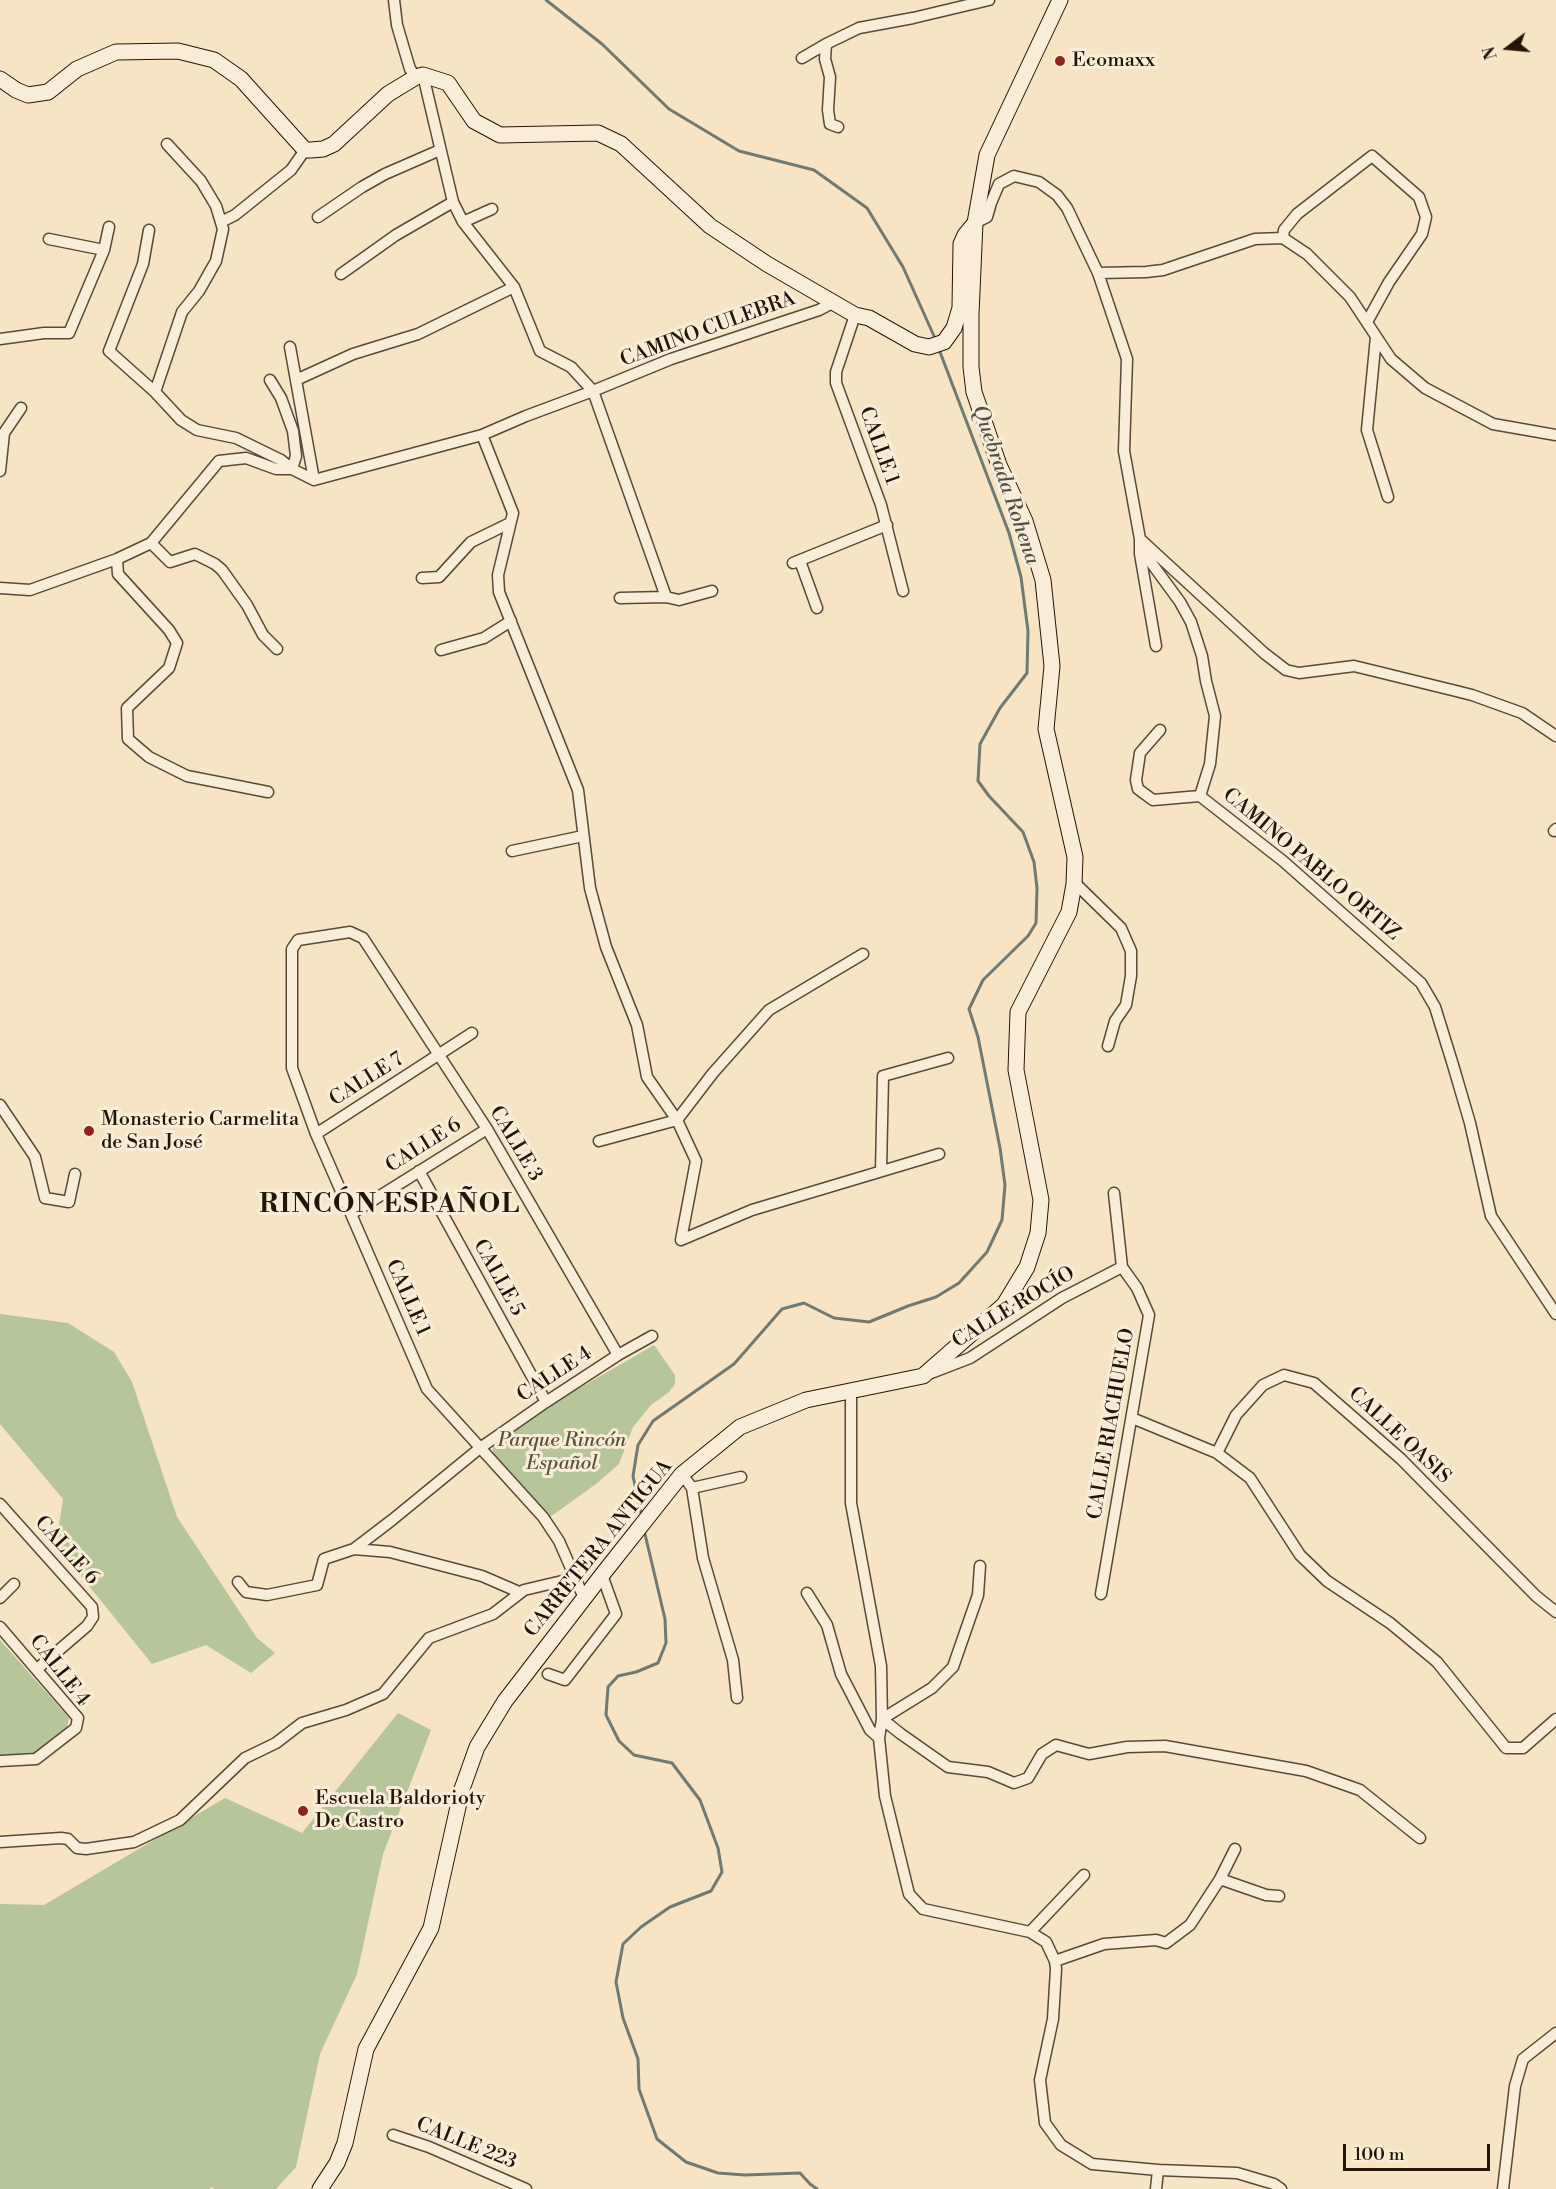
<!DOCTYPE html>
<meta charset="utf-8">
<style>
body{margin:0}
#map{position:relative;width:1556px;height:2189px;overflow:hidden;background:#f6e4c4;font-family:"Libre Bodoni",serif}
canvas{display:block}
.north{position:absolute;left:1478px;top:18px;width:60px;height:60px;-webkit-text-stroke:4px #f9edd9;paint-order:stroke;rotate:254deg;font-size:16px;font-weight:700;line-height:24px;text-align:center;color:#251508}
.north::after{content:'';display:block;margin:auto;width:21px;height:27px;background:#251508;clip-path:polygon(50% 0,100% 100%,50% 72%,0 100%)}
.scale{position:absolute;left:1343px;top:2144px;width:147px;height:27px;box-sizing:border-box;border:3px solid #251508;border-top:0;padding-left:8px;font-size:18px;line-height:21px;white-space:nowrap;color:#251508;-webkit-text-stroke:4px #f9edd9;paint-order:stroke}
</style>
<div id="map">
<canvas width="1556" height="2189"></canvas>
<div class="north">N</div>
<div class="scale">100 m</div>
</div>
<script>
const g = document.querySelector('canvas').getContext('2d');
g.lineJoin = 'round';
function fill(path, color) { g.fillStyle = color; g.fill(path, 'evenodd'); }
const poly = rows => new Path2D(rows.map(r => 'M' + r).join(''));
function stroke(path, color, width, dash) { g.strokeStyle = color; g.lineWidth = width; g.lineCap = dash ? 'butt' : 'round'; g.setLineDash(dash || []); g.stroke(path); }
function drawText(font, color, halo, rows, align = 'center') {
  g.font = font + ' "Libre Bodoni",serif'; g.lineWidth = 6; g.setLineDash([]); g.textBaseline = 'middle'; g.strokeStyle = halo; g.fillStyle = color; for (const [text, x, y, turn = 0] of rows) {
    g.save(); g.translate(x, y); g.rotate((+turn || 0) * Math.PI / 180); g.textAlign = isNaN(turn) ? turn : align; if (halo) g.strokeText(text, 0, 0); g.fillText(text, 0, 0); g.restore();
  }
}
fill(poly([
 [0,1314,68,1323,114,1352,132,1382,177,1517,257,1638,275,1653,251,1673,206,1645,152,1664,56,1545,63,1499,0,1424],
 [654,1345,675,1375,675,1384,669,1392,651,1405,633,1427,619,1464,596,1484,550,1517,493,1457,493,1446,547,1407],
 [0,1640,69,1718,67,1727,61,1735,36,1753,0,1757],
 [398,1713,431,1730,383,1854,357,1974,320,2054,296,2167,276,2189,214,2189,212,2187,209,2189,0,2189,0,1904,44,1905,225,1798,302,1833]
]), '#b6c59a');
stroke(poly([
 [546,0,602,44,669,109,739,151,814,170,867,208,903,267,934,336],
 [641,1513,633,1476,638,1445,653,1421,734,1364,782,1309,804,1303,834,1318,869,1322,908,1306,936,1297,959,1283,987,1252,1002,1220,1005,1185,1000,1148,978,1037,969,1009,983,980,1028,936,1036,923,1037,888,1034,862,1023,832,989,796,978,781,980,744,1000,708,1027,673,1028,631,1021,577,1009,533,940,352],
 [645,1534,665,1619,666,1643,658,1663,636,1672,618,1676,608,1687,606,1715,619,1741,634,1755,672,1763,700,1800,718,1848,722,1872,711,1891,670,1907,641,1927,623,1944,616,1982,623,2018,638,2059,639,2089,657,2139,686,2162,718,2173,745,2175,800,2173,810,2184,817,2189]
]), '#6e7a74', 3);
const street = poly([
 [394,0,397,25,410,69,416,77],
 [826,44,825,59,830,77,828,110,830,124,838,127],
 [802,58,826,44,859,28,913,18,989,0],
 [423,75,453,202,463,222,514,287,540,351,571,367,593,391,666,597,679,600,712,591],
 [318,217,362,187,385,174,440,150],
 [221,222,235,215,291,170,305,150],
 [463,222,492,209],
 [975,223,987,217,991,203,999,184,1014,176,1039,182,1057,195,1067,208,1098,273,1127,359,1124,451,1140,539,1140,554,1147,557,1180,602,1191,622,1202,656,1206,681,1215,716,1210,764,1200,796],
 [149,230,143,264,109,351,155,392,181,420,197,430,236,438,281,460,292,469,296,456,293,431,281,398,270,380],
 [1283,238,1284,230,1297,214,1372,156,1419,197,1426,217,1422,234,1389,282,1367,322],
 [49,239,104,250],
 [1098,273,1146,272,1163,270,1255,239,1283,238,1307,254,1350,297,1391,359,1425,388,1493,424,1556,435],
 [341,274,396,235,453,202],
 [855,315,836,372,836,383,881,505,903,591],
 [1376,337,1367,430,1388,497],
 [0,339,44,333,69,333,104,250,109,227],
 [290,347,314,480],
 [296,380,353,354,418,334,514,287],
 [155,392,182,312,199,291,216,261,223,229,216,206,201,181,167,144],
 [482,435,513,513,498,575,499,592,578,790,590,888,606,947,637,1025,647,1077,677,1120,696,1161,681,1240,752,1210,939,1154],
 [0,471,4,433,21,408],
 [1140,539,1264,653,1286,670,1299,673,1354,666,1452,690,1472,695,1522,713,1556,736],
 [151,543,170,562,195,554,215,564,222,570,247,605,263,635,277,649],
 [1140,554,1156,646],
 [117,559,118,574,169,630,177,643,169,668,127,708,128,739,149,757,187,776,268,792],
 [800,561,817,608],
 [793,563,887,525],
 [422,578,439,577,471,542,510,523],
 [0,588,30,590,117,559,151,543,219,461,246,458,276,469,292,469,314,480,482,435,526,416,593,391,671,359,819,310,834,302],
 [620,598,666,597],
 [441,650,484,638,511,621],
 [1160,730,1140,753,1136,780,1138,789,1153,800,1200,796],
 [1200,796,1283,861,1421,983,1435,1007,1453,1065,1470,1123,1491,1216,1556,1314],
 [1554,831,1556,829],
 [512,851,583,836],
 [1074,882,1121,928,1131,951,1131,976,1126,1005,1115,1021,1108,1046],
 [0,1105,35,1157,45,1198,69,1202,75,1174],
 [316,1134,472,1033],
 [599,1141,677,1120,713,1073,769,1010,863,954],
 [419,1171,546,1402],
 [881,1171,883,1076,948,1058],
 [1114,1193,1122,1267],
 [351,1214,487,1129],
 [931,1373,970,1358,1062,1298,1122,1267],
 [851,1390,851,1503,881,1666,882,1719,879,1738,885,1796,909,1894,923,1909,1030,1932,1046,1942,1055,1961,1056,1969,1053,2019,1040,2080,1045,2123,1061,2145,1092,2164,1158,2170,1237,2173,1274,2184,1281,2189],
 [1132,1418,1217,1453,1250,1478,1300,1555,1327,1581,1390,1623,1437,1662,1506,1748,1523,1748,1556,1719],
 [1217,1453,1236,1415,1263,1385,1284,1375,1314,1383,1401,1459,1536,1596,1556,1612],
 [682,1474,692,1488,703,1558,733,1660,737,1698],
 [692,1488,741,1477],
 [0,1504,92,1607,93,1617,87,1626,37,1669],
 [354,1549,392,1520,480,1448,546,1402,618,1355,652,1336],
 [980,1566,978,1595,953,1667,932,1688,882,1719,901,1734,948,1767,988,1772,1014,1783,1028,1778,1042,1754,1056,1745,1089,1754,1127,1747,1165,1746,1306,1771,1360,1790,1420,1838],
 [238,1582,246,1592,267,1595,317,1585,324,1559,354,1549,390,1552,482,1576,519,1592],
 [807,1593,827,1625,841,1674,870,1730,879,1738],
 [1101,1594,1149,1315,1137,1288,1122,1267],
 [0,1598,14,1584],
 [584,1598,559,1541,543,1517,427,1389,351,1214,316,1134,292,1068,292,949,298,940,350,932,363,938,487,1129,618,1355],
 [0,1627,78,1718,76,1728,36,1759,0,1761],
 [548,1674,565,1680,616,1614,602,1575],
 [0,1842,61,1838,68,1839,77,1848,86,1849,134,1842,180,1820,245,1758,276,1743,302,1723,346,1710,383,1694,429,1638,493,1614,524,1590,575,1578],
 [1235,1849,1220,1879,1266,1895,1279,1896],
 [1030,1932,1084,1875],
 [1055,1961,1104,1944,1156,1940,1166,1943,1190,1925,1220,1879],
 [393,2135,429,2147,526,2189],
 [1156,2189,1158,2170],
 [1503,2189,1515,2086,1523,2059,1556,2033]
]);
const secondary = poly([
 [0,79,16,90,28,95,48,92,77,69,116,52,178,51,214,60,241,79,305,150,311,150,323,149,334,144,388,94,416,77,423,75,448,83,474,121,500,135,598,133,621,144,710,226,767,264,855,315,869,318,915,344,929,347,944,342,954,328,960,308,961,244,965,235,975,223,987,155,1060,0],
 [320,2189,337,2163,345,2143,366,2049,431,1928,462,1789,477,1747,505,1701,602,1575,682,1474,740,1427,806,1400,923,1376,1004,1305,1027,1267,1038,1233,1041,1200,1016,1070,1018,1012,1069,912,1074,884,1075,857,1046,729,1052,666,1043,580,1025,521,999,465,974,392,971,367,971,314,975,223]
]);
stroke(street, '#594937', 13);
stroke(secondary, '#251508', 17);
stroke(street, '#f9edd9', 10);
stroke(secondary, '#f9edd9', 15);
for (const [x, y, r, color] of [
 [1060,61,6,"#8f2418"],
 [89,1131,6,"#8f2418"],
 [303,1811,6,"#8f2418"]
]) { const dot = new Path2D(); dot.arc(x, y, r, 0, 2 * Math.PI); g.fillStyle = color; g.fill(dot); stroke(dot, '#f9edd9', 2); }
drawText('20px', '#251508', '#f9edd9', [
 ["Ecomaxx",1072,61],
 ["Monasterio Carmelita",101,1120],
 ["de San José",101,1143],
 ["Escuela Baldorioty",315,1799],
 ["De Castro",315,1822]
], 'left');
drawText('20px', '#251508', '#f9edd9', [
 ["CAMINO CULEBRA",708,330,-20],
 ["CALLE 1",878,446,70],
 ["CAMINO PABLO ORTIZ",1311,865,40],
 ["CALLE 7",367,1080,-32],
 ["CALLE 3",515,1144,59],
 ["CALLE 6",424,1146,-32],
 ["CALLE 5",498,1278,61],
 ["CALLE 1",407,1298,66],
 ["CALLE ROCÍO",1014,1308,-31],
 ["CALLE 4",555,1375,-33],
 ["CALLE RIACHUELO",1112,1424,-80],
 ["CALLE OASIS",1399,1436,43],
 ["CARRETERA ANTIGUA",599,1549,-51],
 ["CALLE 6",66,1551,48],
 ["CALLE 4",59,1671,52],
 ["CALLE 223",466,2144,22]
]);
drawText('italic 20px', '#58533b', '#f9edd9', [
 ["Parque Rincón",562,1441],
 ["Español",562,1464]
]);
drawText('italic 21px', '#505047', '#f9edd9', [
 ["Quebrada Rohena",1005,485,71]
]);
g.letterSpacing = '1.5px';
drawText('bold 26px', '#251508', '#f9edd9', [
 ["RINCÓN ESPAÑOL",390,1206]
]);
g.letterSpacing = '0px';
</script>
